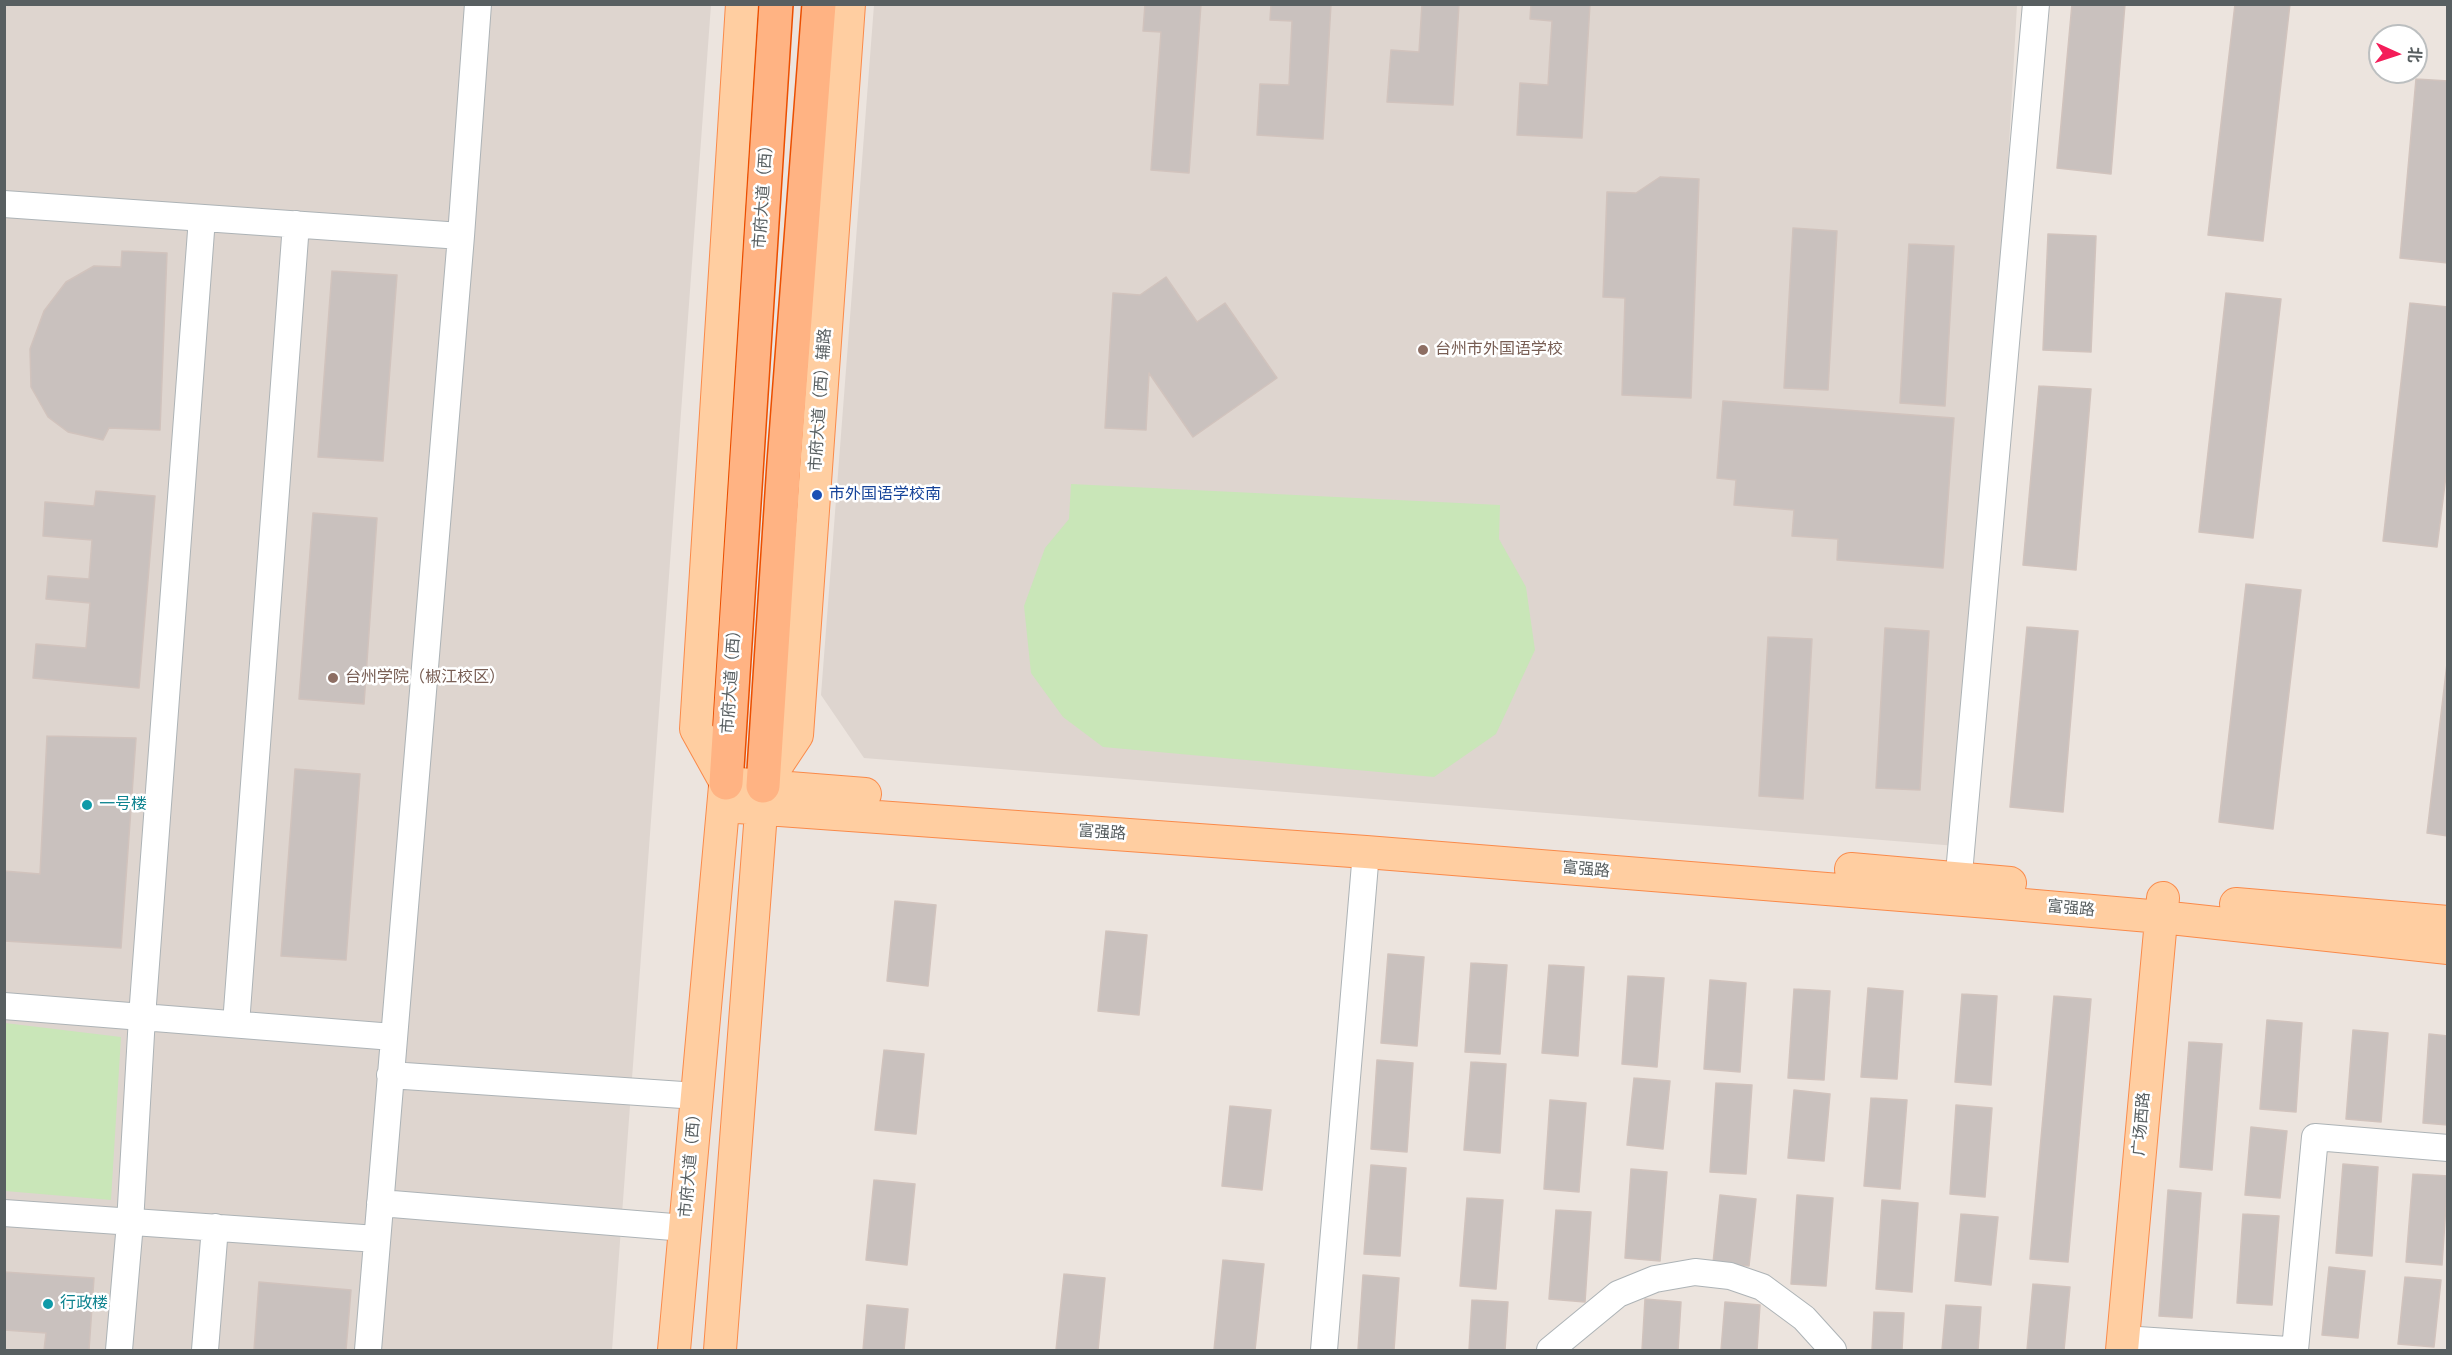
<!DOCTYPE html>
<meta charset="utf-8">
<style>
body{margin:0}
#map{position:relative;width:2452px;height:1355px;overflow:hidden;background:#ece4de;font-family:Signika,"Noto Sans SC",sans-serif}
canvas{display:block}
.frame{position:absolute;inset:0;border:6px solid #585f61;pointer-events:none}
.north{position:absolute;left:2368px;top:24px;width:60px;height:60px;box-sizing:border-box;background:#fff;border:2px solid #bcbfc0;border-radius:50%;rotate:93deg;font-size:16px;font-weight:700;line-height:24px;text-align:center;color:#585f61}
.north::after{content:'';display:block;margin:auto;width:21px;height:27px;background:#f41d59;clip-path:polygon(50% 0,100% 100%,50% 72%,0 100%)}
</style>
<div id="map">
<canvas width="2452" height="1355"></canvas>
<div class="frame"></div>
<div class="north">北</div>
</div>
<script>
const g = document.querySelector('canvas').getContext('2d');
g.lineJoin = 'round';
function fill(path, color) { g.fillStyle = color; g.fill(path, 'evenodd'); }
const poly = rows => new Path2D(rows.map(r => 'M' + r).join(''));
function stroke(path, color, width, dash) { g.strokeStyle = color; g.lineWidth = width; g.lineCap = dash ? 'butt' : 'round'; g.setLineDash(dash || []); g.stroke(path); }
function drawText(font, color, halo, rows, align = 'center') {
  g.font = font + ' Signika,"Noto Sans SC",sans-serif'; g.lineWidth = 5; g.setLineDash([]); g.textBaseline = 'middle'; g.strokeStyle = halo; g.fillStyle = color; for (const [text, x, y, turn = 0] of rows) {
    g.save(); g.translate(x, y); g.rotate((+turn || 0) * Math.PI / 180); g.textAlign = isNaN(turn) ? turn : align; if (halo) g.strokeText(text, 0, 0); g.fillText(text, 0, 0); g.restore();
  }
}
fill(poly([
 [5,5,711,5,612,1350,5,1350],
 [874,5,2017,5,1969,847,864,758,821,695]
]), '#ded5cf');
fill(poly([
 [1071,484,1500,505,1499,539,1526,587,1535,650,1496,734,1434,777,1103,747,1063,717,1031,673,1024,606,1045,548,1069,519],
 [5,1023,121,1037,111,1200,5,1191]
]), '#c9e6b8');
const building = poly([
 [1145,4,1201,4,1189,173,1151,170,1161,32,1143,31,1145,4],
 [1271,4,1331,4,1323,139,1257,135,1260,84,1289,85,1292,21,1270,20,1271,4],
 [1422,4,1459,4,1453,105,1387,102,1391,50,1419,52,1422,4],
 [1531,4,1590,4,1582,138,1517,135,1520,83,1548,85,1552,21,1530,19,1531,4],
 [2072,4,2125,4,2111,174,2057,168,2072,4],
 [2235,4,2290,4,2263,241,2208,235,2235,4],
 [2416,79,2448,81,2448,263,2400,258,2416,79],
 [1660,177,1699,179,1691,398,1622,395,1625,298,1603,297,1607,192,1636,193,1660,177],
 [1793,228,1837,231,1828,390,1784,388,1793,228],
 [2048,234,2096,236,2091,352,2043,350,2048,234],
 [1909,244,1954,246,1945,406,1900,403,1909,244],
 [122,251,167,253,160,430,109,428,103,440,68,432,48,417,31,387,30,349,44,311,66,282,94,266,121,267,122,251],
 [332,271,397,275,383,461,318,457,332,271],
 [1166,277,1197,322,1225,303,1277,378,1193,437,1149,373,1146,430,1105,428,1113,293,1140,295,1166,277],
 [2226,293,2281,299,2253,538,2199,532,2226,293],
 [2410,303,2448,307,2448,460,2437,547,2383,541,2410,303],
 [2039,386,2091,389,2076,570,2023,565,2039,386],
 [1723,401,1954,418,1943,568,1837,560,1838,539,1792,536,1794,510,1734,505,1736,480,1717,478,1723,401],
 [96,491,155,496,139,688,33,678,36,644,86,648,90,603,46,599,48,576,89,579,92,540,43,536,45,502,94,506,96,491],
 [313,513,377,518,364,704,299,699,313,513],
 [2246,584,2301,590,2273,829,2219,822,2246,584],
 [2027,627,2078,631,2063,812,2010,807,2027,627],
 [1885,628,1929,631,1920,790,1876,788,1885,628],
 [1768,637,1812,639,1803,799,1759,796,1768,637],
 [2448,655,2448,836,2427,833,2448,655],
 [47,736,136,738,121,948,4,941,4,871,40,874,47,736],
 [295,769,360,774,346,960,281,956,295,769],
 [895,901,936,905,928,986,887,981,895,901],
 [1106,931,1147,935,1139,1015,1098,1011,1106,931],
 [1388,954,1424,957,1417,1046,1381,1043,1388,954],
 [1471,963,1507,965,1500,1054,1465,1052,1471,963],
 [1549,965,1584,967,1578,1056,1542,1053,1549,965],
 [1628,976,1664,978,1657,1067,1622,1064,1628,976],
 [1710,980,1746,983,1740,1072,1704,1069,1710,980],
 [1868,988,1903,991,1897,1079,1861,1077,1868,988],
 [1794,989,1830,991,1824,1080,1788,1078,1794,989],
 [1962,994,1997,996,1991,1085,1955,1082,1962,994],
 [2054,996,2091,999,2068,1262,2030,1259,2054,996],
 [2267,1020,2302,1023,2296,1112,2260,1109,2267,1020],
 [2353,1030,2388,1033,2381,1122,2346,1119,2353,1030],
 [2429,1034,2448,1036,2448,1125,2423,1123,2429,1034],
 [2189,1042,2222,1044,2212,1170,2180,1167,2189,1042],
 [884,1050,924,1054,916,1134,875,1130,884,1050],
 [1377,1060,1413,1063,1407,1152,1371,1149,1377,1060],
 [1471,1062,1506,1064,1500,1153,1464,1150,1471,1062],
 [1634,1078,1670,1081,1663,1149,1627,1145,1634,1078],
 [1716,1083,1752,1085,1746,1174,1710,1172,1716,1083],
 [1794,1090,1830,1094,1824,1161,1788,1158,1794,1090],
 [1871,1098,1907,1100,1900,1189,1864,1186,1871,1098],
 [1550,1100,1586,1103,1579,1192,1544,1189,1550,1100],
 [1956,1105,1992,1108,1985,1197,1950,1194,1956,1105],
 [1230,1106,1271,1110,1262,1190,1222,1186,1230,1106],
 [2251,1127,2287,1131,2280,1198,2245,1195,2251,1127],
 [2343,1164,2378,1167,2372,1256,2336,1253,2343,1164],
 [1371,1165,1406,1168,1400,1256,1364,1254,1371,1165],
 [1631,1169,1667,1172,1660,1261,1625,1258,1631,1169],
 [2413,1174,2448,1176,2442,1265,2406,1262,2413,1174],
 [874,1180,915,1184,907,1265,866,1260,874,1180],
 [2168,1190,2201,1193,2192,1318,2159,1316,2168,1190],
 [1720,1195,1756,1199,1749,1266,1713,1263,1720,1195],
 [1797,1195,1833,1198,1826,1286,1791,1284,1797,1195],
 [1467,1198,1503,1200,1496,1289,1460,1286,1467,1198],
 [1882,1200,1918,1203,1912,1292,1876,1289,1882,1200],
 [1556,1210,1591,1212,1585,1302,1549,1299,1556,1210],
 [1961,1214,1998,1217,1991,1285,1955,1281,1961,1214],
 [2243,1214,2279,1216,2272,1305,2237,1303,2243,1214],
 [1223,1260,1264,1264,1255,1350,1214,1350,1223,1260],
 [2329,1267,2365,1271,2358,1338,2322,1335,2329,1267],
 [4,1272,94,1278,89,1350,44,1350,46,1333,4,1330,4,1272],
 [1064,1274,1105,1278,1098,1350,1056,1350,1064,1274],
 [1363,1275,1399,1278,1394,1350,1358,1350,1363,1275],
 [2405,1277,2441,1280,2434,1347,2398,1344,2405,1277],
 [259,1282,351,1290,346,1350,254,1350,259,1282],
 [2033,1284,2070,1287,2064,1350,2027,1350,2033,1284],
 [1645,1299,1681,1302,1678,1350,1642,1350,1645,1299],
 [1472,1300,1508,1302,1505,1350,1469,1350,1472,1300],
 [1725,1302,1760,1305,1757,1350,1721,1350,1725,1302],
 [867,1305,908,1309,904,1350,863,1350,867,1305],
 [1946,1305,1981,1307,1978,1350,1942,1350,1946,1305],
 [1874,1312,1904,1313,1902,1350,1872,1350,1874,1312]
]);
fill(building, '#c9c1be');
stroke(building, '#d1c3bd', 1.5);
const minor = poly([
 [4,204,461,236],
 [1957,896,2036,4],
 [4,1006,393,1037],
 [236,1024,296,224],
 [390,1075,697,1096],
 [380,1203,685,1228],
 [4,1213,377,1239],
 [2123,1339,2288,1350],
 [119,1350,130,1223,142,1017,202,218],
 [205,1350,215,1227],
 [368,1350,461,236,478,4],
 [1324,1350,1366,852],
 [1550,1350,1618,1294,1655,1279,1695,1272,1730,1276,1762,1287,1804,1318,1833,1350],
 [2295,1350,2315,1137,2448,1148]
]);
const major = poly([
 [726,783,865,794],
 [726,783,696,729,742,4],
 [724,806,1366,852,2001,903,2161,917,2448,948],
 [1851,869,2010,883],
 [2236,904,2448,922],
 [674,1350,725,786],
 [720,1350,763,786,797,735,849,4],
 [2122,1350,2163,898]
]);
const highway = poly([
 [726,783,776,4],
 [763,786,784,463,819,4]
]);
stroke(minor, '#adb3b6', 28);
stroke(major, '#fa8a4a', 34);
stroke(highway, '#eb4e00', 36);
stroke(minor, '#fff', 26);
stroke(major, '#ffcea1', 32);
stroke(highway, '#ffb383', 33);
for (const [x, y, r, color] of [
 [1423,350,6,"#8d6e63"],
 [817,495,6,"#1a4fb4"],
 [333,678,6,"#8d6e63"],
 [87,805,6,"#0f9aa8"],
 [48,1304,6,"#0f9aa8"]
]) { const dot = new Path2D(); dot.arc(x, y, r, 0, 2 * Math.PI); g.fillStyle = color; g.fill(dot); stroke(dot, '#fff', 2); }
drawText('16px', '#585f61', '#fff', [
 ["市府大道（西）",764,193,-86],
 ["市府大道（西）辅路",821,400,-86],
 ["市府大道（西）",732,678,-86],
 ["富强路",1102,833,4],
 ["富强路",1586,870,5],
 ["富强路",2071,909,5],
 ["广场西路",2142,1124,-85],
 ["市府大道（西）",691,1162,-85]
]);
drawText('16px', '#785e54', '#fff', [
 ["台州市外国语学校",1435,350],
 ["台州学院（椒江校区）",345,678]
], 'left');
drawText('16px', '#164399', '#fff', [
 ["市外国语学校南",829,495]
], 'left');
drawText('16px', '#0d838f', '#fff', [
 ["一号楼",99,805],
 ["行政楼",60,1304]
], 'left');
</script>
